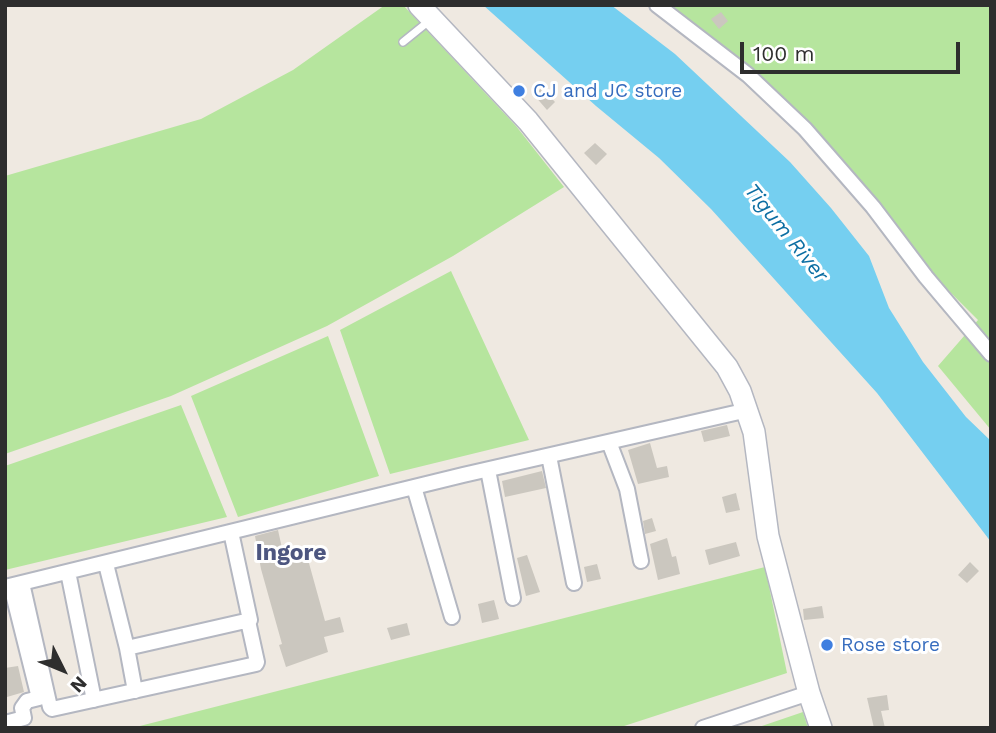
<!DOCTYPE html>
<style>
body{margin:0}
#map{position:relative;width:996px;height:733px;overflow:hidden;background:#efe9e1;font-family:"Work Sans",sans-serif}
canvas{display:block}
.frame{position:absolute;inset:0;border:7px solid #2e2e2e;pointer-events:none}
.north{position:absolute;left:28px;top:635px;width:70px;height:70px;-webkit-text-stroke:5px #fff;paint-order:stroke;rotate:133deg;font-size:19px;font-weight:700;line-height:28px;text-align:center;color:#2e2e2e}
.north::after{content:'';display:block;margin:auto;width:24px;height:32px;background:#2e2e2e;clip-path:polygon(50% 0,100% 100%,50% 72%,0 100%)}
.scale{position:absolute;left:740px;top:42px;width:220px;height:32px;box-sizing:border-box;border:4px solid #2e2e2e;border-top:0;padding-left:9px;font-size:21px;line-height:24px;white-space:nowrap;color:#2e2e2e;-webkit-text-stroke:5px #fff;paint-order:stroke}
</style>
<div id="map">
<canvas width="996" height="733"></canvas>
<div class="frame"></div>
<div class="north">N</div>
<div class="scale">100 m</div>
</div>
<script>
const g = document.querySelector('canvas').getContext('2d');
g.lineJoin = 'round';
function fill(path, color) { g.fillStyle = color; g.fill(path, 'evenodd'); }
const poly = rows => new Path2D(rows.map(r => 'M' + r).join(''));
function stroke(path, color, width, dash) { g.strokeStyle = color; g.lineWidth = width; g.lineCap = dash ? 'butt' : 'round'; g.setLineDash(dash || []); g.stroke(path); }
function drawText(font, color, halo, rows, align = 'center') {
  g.font = font + ' "Work Sans",sans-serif'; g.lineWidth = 6; g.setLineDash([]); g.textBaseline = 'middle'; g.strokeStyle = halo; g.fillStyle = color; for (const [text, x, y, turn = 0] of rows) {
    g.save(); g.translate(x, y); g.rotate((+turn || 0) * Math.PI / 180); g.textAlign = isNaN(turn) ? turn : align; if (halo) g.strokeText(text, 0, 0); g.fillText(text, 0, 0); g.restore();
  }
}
fill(poly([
 [385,5,403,5,516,126,564,187,453,256,327,326,171,396,5,454,5,176,201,119,293,70],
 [664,5,991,5,991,430,938,366,978,320,932,274,879,204,811,124,753,72],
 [451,271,529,440,390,474,340,330],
 [328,336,379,476,238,517,191,396],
 [181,405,227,517,5,570,5,466],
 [765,567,787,673,618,728,132,728],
 [803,712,808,728,756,728]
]), '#b6e59e');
fill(poly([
 [483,5,611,5,675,54,790,162,831,208,869,256,889,308,923,362,966,417,991,441,991,542,877,393,711,209,659,158,596,106]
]), '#75cff0');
fill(poly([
 [721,12,728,21,719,29,711,19],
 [542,88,555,102,547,110,534,95],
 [595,143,607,154,596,165,584,153],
 [727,425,730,436,704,442,701,431],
 [650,443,657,468,667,466,669,477,638,484,628,450],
 [542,471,546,488,505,497,502,481],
 [736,493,740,510,726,513,722,497],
 [652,518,656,531,645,534,643,521],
 [278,530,285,562,307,556,325,621,340,617,344,632,324,637,328,652,286,667,279,645,282,644,261,569,255,536],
 [667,538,672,557,676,556,680,574,658,580,650,544],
 [736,542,740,556,709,565,705,550],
 [527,555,540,592,526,596,517,558],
 [970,562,979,571,967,583,958,575],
 [597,564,601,579,587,582,584,567],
 [494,600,499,619,482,623,478,604],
 [822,606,824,618,804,620,803,609],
 [407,623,410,635,391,640,387,628],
 [18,666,24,692,7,697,5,668],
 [887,695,889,710,881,711,885,728,874,728,867,698]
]), '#cbc7bf');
const lane = poly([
 [403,42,429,21]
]);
const street = poly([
 [657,5,748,75,805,129,873,207,926,277,991,354],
 [609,442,627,489,641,561],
 [549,456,574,583],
 [488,470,513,598],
 [414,487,452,617],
 [106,564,127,648],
 [68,572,94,700],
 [22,583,50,707,52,709,256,664,257,662,248,621],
 [5,587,463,475,748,410],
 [135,691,127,648,250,620,231,532],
 [5,723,24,718,22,708,27,701,39,698,11,586],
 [703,728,809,693]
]);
const secondary = poly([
 [419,5,528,121,727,367,740,391,754,432,768,536,809,693,821,728]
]);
stroke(lane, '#b4b7c1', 10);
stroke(street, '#b4b7c1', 18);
stroke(secondary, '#b4b7c1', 24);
stroke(lane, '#fff', 7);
stroke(street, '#fff', 14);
stroke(secondary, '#fff', 21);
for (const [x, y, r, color] of [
 [519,91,7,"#3f7fe0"],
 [827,645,7,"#3f7fe0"]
]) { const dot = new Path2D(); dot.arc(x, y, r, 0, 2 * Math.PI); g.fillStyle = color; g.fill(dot); stroke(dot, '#fff', 2.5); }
drawText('19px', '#366cbe', '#fff', [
 ["CJ and JC store",533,91],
 ["Rose store",841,645]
], 'left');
drawText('italic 21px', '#0d6fa3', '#fff', [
 ["Tigum River",786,233,51]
]);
drawText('bold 23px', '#4d5680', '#fff', [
 ["Ingore",291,553]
]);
</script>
